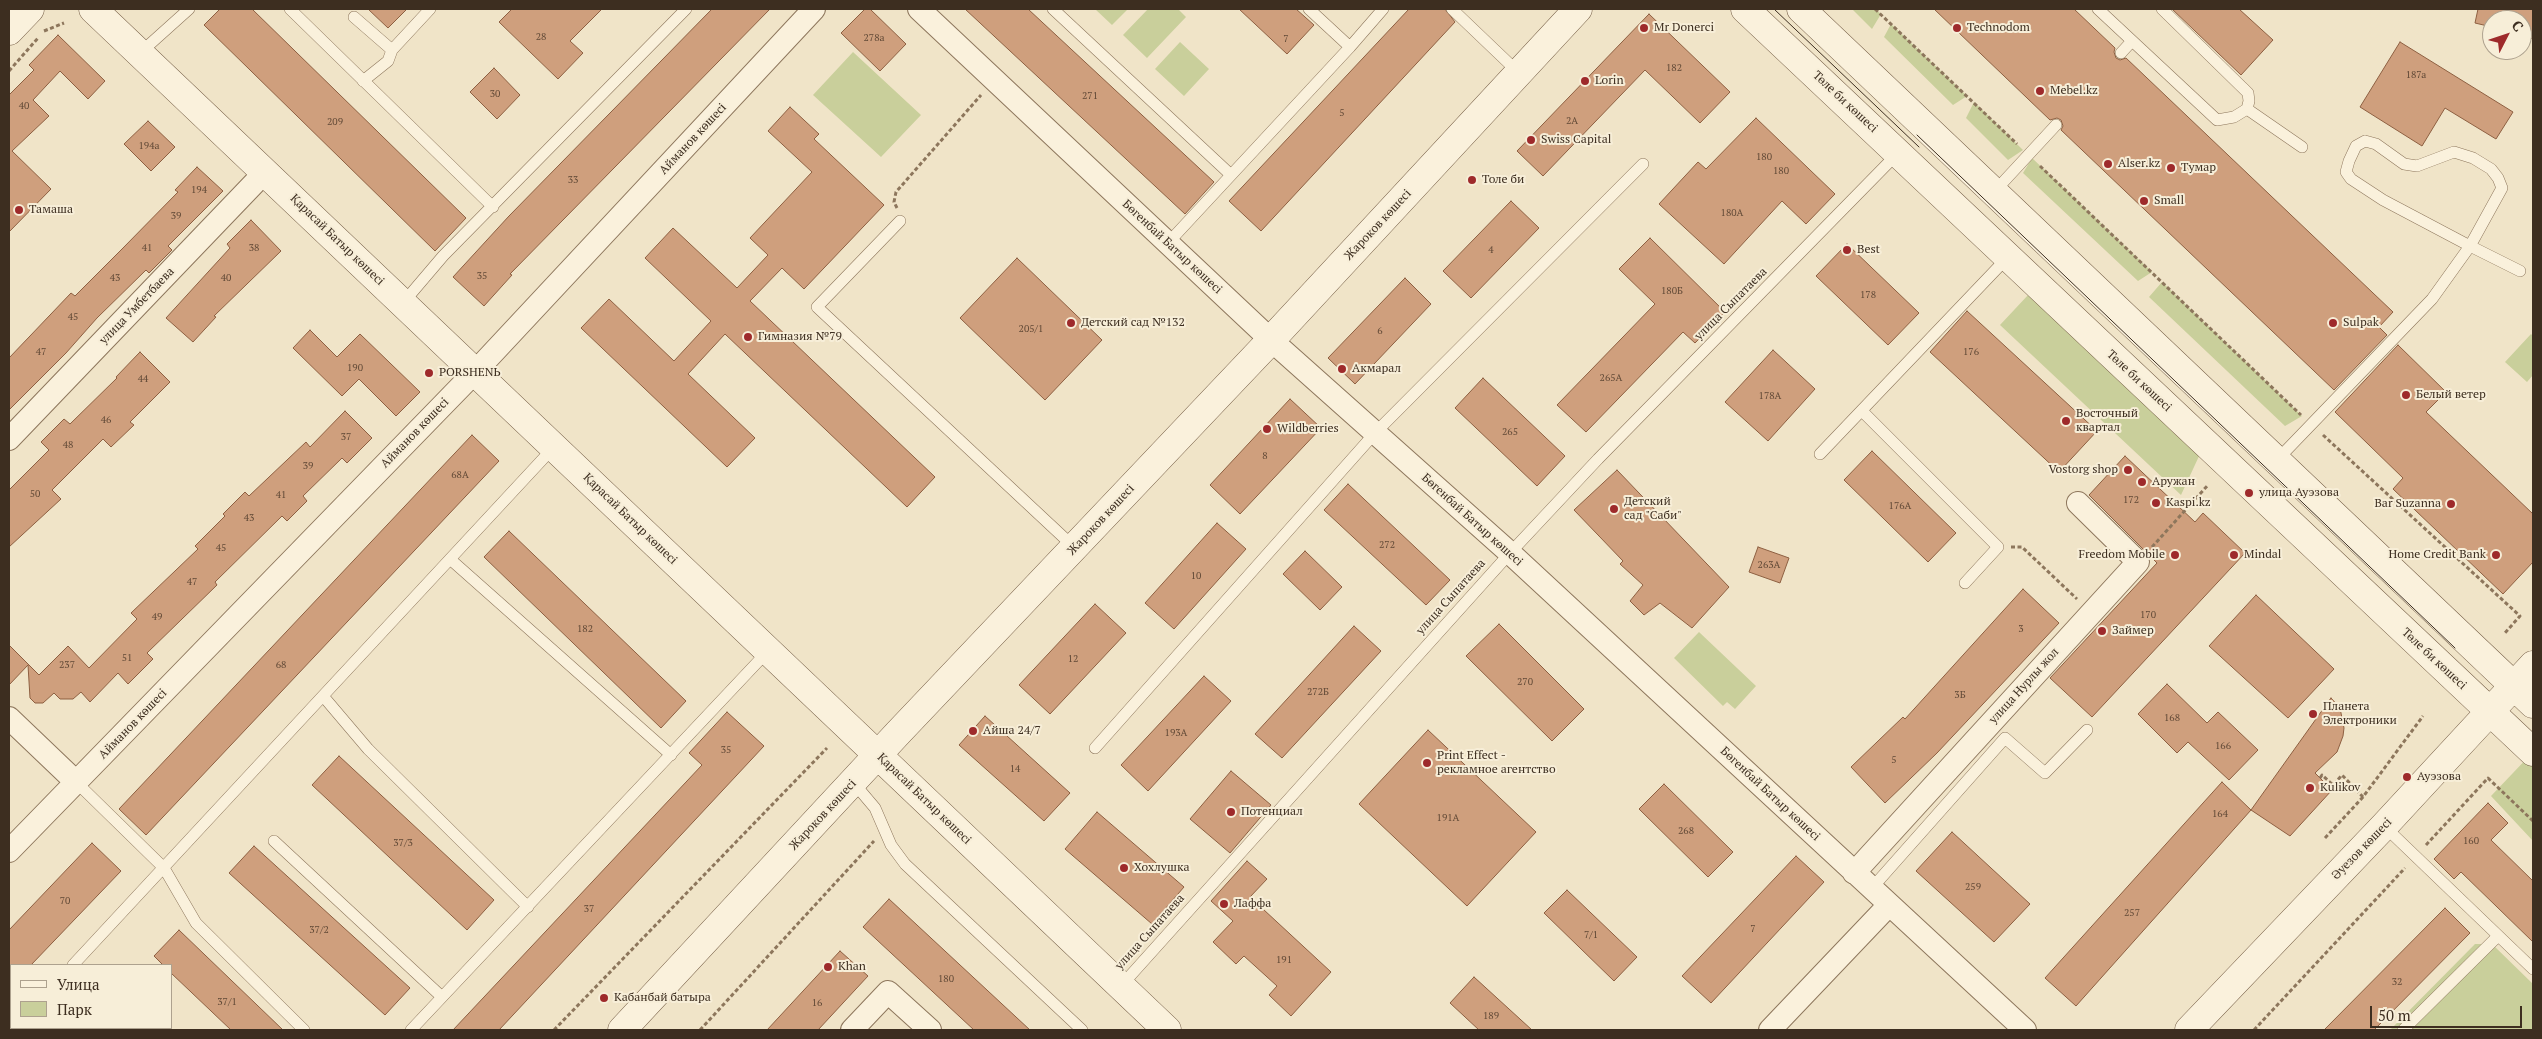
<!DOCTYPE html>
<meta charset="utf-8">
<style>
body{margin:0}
#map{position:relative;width:2542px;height:1039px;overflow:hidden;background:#f0e4c8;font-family:"PT Serif",serif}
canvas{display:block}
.frame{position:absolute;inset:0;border:10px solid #3d2e20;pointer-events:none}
.legend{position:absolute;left:10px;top:964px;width:162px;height:65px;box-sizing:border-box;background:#f7eed8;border:1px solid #ada18e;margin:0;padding:6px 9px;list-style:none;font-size:15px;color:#3d2e20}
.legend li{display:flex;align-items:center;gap:10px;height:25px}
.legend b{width:25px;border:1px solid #ada18e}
.north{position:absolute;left:2482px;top:10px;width:50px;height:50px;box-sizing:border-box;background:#f7eed8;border:1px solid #ada18e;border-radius:50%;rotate:49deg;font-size:14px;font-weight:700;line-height:20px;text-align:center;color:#3d2e20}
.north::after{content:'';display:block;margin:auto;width:18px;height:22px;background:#9e2a2b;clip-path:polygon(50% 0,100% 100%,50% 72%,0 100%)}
.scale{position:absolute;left:2370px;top:1006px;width:152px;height:22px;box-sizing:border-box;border:2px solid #3d2e20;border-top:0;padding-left:6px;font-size:15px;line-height:18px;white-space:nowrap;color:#3d2e20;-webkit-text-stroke:4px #f7eed8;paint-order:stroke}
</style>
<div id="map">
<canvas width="2542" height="1039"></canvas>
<div class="frame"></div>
<ul class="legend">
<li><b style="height:6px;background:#faf1dc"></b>Улица</li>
<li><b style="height:14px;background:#c9cf9b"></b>Парк</li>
</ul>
<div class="north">С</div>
<div class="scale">50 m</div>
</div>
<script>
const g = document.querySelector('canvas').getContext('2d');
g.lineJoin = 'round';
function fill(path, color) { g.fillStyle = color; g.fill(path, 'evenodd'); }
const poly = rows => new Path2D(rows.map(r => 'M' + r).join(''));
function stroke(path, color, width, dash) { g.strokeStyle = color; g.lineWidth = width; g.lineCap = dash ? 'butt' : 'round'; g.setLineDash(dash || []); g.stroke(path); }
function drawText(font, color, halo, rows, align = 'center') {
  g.font = font + ' "PT Serif",serif'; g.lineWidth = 4; g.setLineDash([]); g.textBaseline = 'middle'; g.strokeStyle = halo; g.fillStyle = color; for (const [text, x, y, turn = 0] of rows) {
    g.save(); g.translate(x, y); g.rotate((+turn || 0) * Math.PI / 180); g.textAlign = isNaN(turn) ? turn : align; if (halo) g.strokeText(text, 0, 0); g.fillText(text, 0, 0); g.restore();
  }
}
fill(poly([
 [1095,9,1128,9,1112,25],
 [1148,9,1178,9,1186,17,1147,58,1123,35],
 [1852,9,1875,9,1881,14,1872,29],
 [1891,24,1967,96,1953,105,1884,37],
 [1180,42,1209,69,1184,96,1155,69],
 [853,52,921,115,881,157,813,95],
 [1974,102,2023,150,2008,160,1966,118],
 [2032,158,2152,272,2138,281,2023,173],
 [2162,282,2302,416,2285,426,2149,297],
 [2029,294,2200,454,2181,495,2000,325],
 [2531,334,2533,336,2533,375,2527,382,2505,362],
 [1699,632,1756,686,1735,709,1727,702,1723,706,1674,658],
 [2533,752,2533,841,2491,796],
 [2475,944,2492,944,2533,984,2533,1030,2390,1030]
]), '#c9cf9b');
const building = poly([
 [220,9,252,9,466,218,435,251,204,25,220,9],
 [368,9,407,9,388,28,368,9],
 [512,9,602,9,570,41,583,53,558,79,499,22,512,9],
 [712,9,770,9,510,274,512,275,484,306,453,277,509,216,712,9],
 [865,9,870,9,906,44,880,71,841,33,865,9],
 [965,9,1028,9,1214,182,1185,214,965,9],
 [1239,9,1296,9,1314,25,1287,54,1239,9],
 [1409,9,1445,9,1455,22,1261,231,1229,201,1409,9],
 [1934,9,2074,9,2115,48,2114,52,2116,58,2120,60,2126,58,2393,312,2379,327,2387,335,2334,390,2061,130,2063,126,2061,120,2057,118,2050,120,1934,9],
 [2172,9,2239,9,2273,40,2241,75,2172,9],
 [2478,9,2533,9,2533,39,2522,35,2522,20,2492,20,2492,27,2475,23,2478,9],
 [1649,14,1730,92,1700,123,1645,70,1543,176,1517,151,1649,14],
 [58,35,105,81,88,99,60,71,33,100,49,116,12,151,51,189,9,232,9,95,34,70,29,65,58,35],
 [2400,42,2513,112,2496,139,2445,108,2422,146,2360,107,2400,42],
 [494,68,520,95,497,119,470,92,494,68],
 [790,107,819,134,814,139,884,205,804,289,782,268,750,301,935,477,907,507,725,334,688,374,755,438,727,467,581,328,609,299,674,361,711,321,645,258,673,228,737,288,768,255,750,238,812,172,768,131,790,107],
 [1756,118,1835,194,1806,224,1782,201,1724,264,1659,204,1698,162,1706,169,1756,118],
 [148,121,175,147,151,171,124,144,148,121],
 [197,167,223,191,168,246,172,250,149,273,146,270,97,318,66,353,9,410,9,358,71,293,75,296,123,248,178,192,175,190,197,167],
 [1511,201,1539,228,1471,298,1443,271,1511,201],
 [251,220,281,251,214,316,216,317,193,342,166,318,230,248,227,244,251,220],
 [1650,238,1725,312,1695,343,1683,332,1586,432,1557,405,1655,304,1619,269,1650,238],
 [1847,244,1919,313,1888,345,1816,276,1847,244],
 [1017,258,1102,340,1045,400,960,318,1017,258],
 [1405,278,1431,304,1355,384,1328,358,1405,278],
 [1967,311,2097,431,2059,472,1930,352,1967,311],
 [310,330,337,357,360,334,420,392,396,416,359,379,342,396,293,348,310,330],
 [2398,345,2446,392,2426,412,2533,514,2533,562,2503,594,2393,489,2403,478,2335,412,2398,345],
 [1773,350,1815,389,1768,441,1725,402,1773,350],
 [140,352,170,382,130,422,134,425,111,447,103,439,52,490,61,499,9,547,9,490,49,450,41,442,64,419,70,424,117,378,116,377,140,352],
 [1483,378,1565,456,1537,486,1455,408,1483,378],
 [1290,399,1321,428,1240,514,1210,485,1290,399],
 [345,411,372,438,347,463,342,458,303,496,307,501,287,521,282,516,215,582,217,585,147,653,153,659,128,684,118,673,90,702,81,692,73,699,60,699,54,693,43,703,35,703,30,698,28,665,9,685,9,645,39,675,68,646,89,668,137,619,131,613,198,549,195,546,225,516,223,514,245,492,249,496,306,442,310,447,345,411],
 [472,435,499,461,146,835,119,809,472,435],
 [1872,451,1956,533,1928,562,1844,480,1872,451],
 [2125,456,2195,522,2203,513,2245,553,2092,717,2050,678,2157,563,2089,495,2125,456],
 [1617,470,1729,587,1692,628,1660,603,1644,615,1630,601,1643,585,1620,564,1623,561,1574,510,1617,470],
 [1348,484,1450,580,1426,605,1324,510,1348,484],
 [1217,523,1246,549,1174,629,1145,603,1217,523],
 [509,531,686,701,661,728,484,557,509,531],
 [1758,547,1789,558,1780,583,1749,572,1758,547],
 [1305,551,1342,587,1320,610,1283,574,1305,551],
 [2023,589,2059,623,1937,753,1885,803,1851,767,1903,717,1905,719,2023,589],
 [2256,595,2334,669,2288,718,2209,646,2256,595],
 [1095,604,1126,633,1050,714,1019,685,1095,604],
 [1499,624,1584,709,1552,741,1466,656,1499,624],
 [1354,626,1381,651,1282,758,1255,734,1354,626],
 [1204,676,1231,701,1148,791,1121,765,1204,676],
 [2167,684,2207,723,2218,712,2258,750,2229,780,2188,742,2177,753,2138,714,2167,684],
 [2331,698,2340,708,2344,728,2343,736,2337,752,2315,773,2332,790,2290,836,2251,810,2331,698],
 [727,712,764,746,499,1030,453,1030,702,765,689,753,727,712],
 [985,716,1070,793,1044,821,959,745,985,716],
 [1428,730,1536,832,1467,906,1359,804,1428,730],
 [339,756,494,900,467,930,312,785,339,756],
 [1231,771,1271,805,1230,853,1190,819,1231,771],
 [2222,782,2251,810,2076,1006,2045,978,2222,782],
 [1664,784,1733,852,1708,877,1639,809,1664,784],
 [2488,803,2508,823,2491,840,2533,881,2533,942,2461,872,2454,879,2434,859,2488,803],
 [1097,812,1184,887,1152,924,1065,849,1097,812],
 [1952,832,2030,904,1994,942,1916,871,1952,832],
 [92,843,121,871,31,965,9,965,9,930,92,843],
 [254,846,410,988,385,1015,229,873,254,846],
 [1796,856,1824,882,1711,1003,1682,976,1796,856],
 [1247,861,1267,879,1250,897,1331,972,1291,1016,1269,995,1277,986,1244,956,1236,964,1213,942,1233,921,1211,901,1247,861],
 [1567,890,1637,957,1614,981,1544,913,1567,890],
 [889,899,1030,1030,974,1030,863,927,889,899],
 [2445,908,2470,933,2374,1030,2324,1030,2445,908],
 [179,930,283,1030,231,1030,171,973,171,965,163,965,154,956,179,930],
 [840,951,868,976,818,1030,767,1030,840,951],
 [1474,977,1532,1030,1479,1030,1450,1003,1474,977]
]);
fill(building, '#cf9f7d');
stroke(building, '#8d5f41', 1);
const lane = poly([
 [290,9,493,207],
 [1053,9,1231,175],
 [1452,9,1519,73],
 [2098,9,2217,120,2234,117,2247,109,2249,101,2248,93,2162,9],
 [354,17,392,50,388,61,363,81],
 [1350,47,1383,9],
 [392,50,430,9],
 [140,53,189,9],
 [2121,53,2132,41],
 [2247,109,2302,147],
 [2365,141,2376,144,2404,164,2417,166,2454,152,2473,158,2491,169,2498,178,2502,188,2470,246,2383,200,2351,179,2346,172,2349,161,2356,146,2365,141],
 [1994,192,2056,125],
 [900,221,817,307,1075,548],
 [1168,243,1350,47,1309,9],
 [403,303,443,256,686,9],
 [1862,411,1998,547,1965,583],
 [1820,454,2008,257],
 [2276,461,2432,299,2470,246,2520,271],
 [450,559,671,755],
 [323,696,368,749,528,907],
 [1095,748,1375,433,1643,164],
 [76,782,164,868,196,923,304,1030],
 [853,782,875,808,891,845,905,864,1082,1030],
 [2384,826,2533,969],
 [274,841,442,997],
 [1872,888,2005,738,2045,773,2087,730],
 [73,965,554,447],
 [1121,986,1510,553,1598,459,1898,153],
 [116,1028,119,1030],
 [13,1030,15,1028],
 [411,1030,768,651],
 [2403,1030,2498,936]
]);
const street = poly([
 [919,9,1271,340,1510,553,2025,1030],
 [9,439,265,172],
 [9,718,76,782],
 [9,851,475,372,814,9],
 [1854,873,2138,562,2078,503],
 [852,1030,888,992,930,1030],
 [1770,1030,1889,905]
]);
const secondary = poly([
 [93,9,1167,1030],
 [1745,9,2533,752],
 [1801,9,2533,704],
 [9,31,30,9],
 [622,1030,898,733,1271,340,1578,9],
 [2189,1030,2384,826,2533,665]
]);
stroke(lane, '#8d765c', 12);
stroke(street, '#8d765c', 24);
stroke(secondary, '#6f573f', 29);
stroke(poly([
 [1875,9,2017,144],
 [44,31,64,23],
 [9,71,38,38],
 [2040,166,2301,415],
 [897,208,894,202,896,192,981,95],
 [2323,435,2520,616,2505,633],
 [2011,547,2022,547,2077,599],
 [2152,547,2208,485],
 [2320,778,2322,775,2333,785,2342,775,2363,797],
 [2325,838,2363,797,2423,716],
 [2426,845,2488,778,2533,821],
 [554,1030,827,748],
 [700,1030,874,841],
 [2254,1030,2405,868]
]), '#8d765c', 3, [4, 2.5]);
stroke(lane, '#faf1dc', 11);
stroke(street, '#faf1dc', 22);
stroke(secondary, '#faf1dc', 28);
stroke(poly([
 [1774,9,1919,147],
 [1917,135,2455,648]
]), '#3d2e20', 1);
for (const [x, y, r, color] of [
 [1644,28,5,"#9e2a2b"],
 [1957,28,5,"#9e2a2b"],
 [1585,81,5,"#9e2a2b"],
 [2040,91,5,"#9e2a2b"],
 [1531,140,5,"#9e2a2b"],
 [2108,164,5,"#9e2a2b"],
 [2171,168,5,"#9e2a2b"],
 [1472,180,5,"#9e2a2b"],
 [2144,201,5,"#9e2a2b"],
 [19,210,5,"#9e2a2b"],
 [1847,250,5,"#9e2a2b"],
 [1071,323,5,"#9e2a2b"],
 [2333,323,5,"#9e2a2b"],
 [748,337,5,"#9e2a2b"],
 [1342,369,5,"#9e2a2b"],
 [429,373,5,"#9e2a2b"],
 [2406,395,5,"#9e2a2b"],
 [2066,421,5,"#9e2a2b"],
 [1267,429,5,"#9e2a2b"],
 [2128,470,5,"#9e2a2b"],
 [2142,482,5,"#9e2a2b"],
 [2249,493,5,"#9e2a2b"],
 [2156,503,5,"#9e2a2b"],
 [2451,504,5,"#9e2a2b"],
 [1614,509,5,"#9e2a2b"],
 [2175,555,5,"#9e2a2b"],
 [2234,555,5,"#9e2a2b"],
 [2496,555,5,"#9e2a2b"],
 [2102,631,5,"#9e2a2b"],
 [2313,714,5,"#9e2a2b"],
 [973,731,5,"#9e2a2b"],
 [1427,763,5,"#9e2a2b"],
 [2407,777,5,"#9e2a2b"],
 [2310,788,5,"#9e2a2b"],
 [1231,812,5,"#9e2a2b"],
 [1124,868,5,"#9e2a2b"],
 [1224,904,5,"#9e2a2b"],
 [828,967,5,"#9e2a2b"],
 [604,998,5,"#9e2a2b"]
]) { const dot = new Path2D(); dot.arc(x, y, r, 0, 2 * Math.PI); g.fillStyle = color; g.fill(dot); stroke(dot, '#f7eed8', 2); }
drawText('10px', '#624a37', null, [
 ["28",541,37],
 ["278а",874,38],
 ["7",1286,39],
 ["182",1674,68],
 ["187а",2416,75],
 ["30",495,94],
 ["271",1090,96],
 ["40",24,106],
 ["5",1342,113],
 ["2А",1572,121],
 ["209",335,122],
 ["194а",149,146],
 ["180",1764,157],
 ["180",1781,171],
 ["33",573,180],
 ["194",199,190],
 ["180А",1732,213],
 ["39",176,216],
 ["41",147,248],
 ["38",254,248],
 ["4",1491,250],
 ["35",482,276],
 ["43",115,278],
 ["40",226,278],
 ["180Б",1672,291],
 ["178",1868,295],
 ["45",73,317],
 ["205/1",1031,329],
 ["6",1380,331],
 ["47",41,352],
 ["176",1971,352],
 ["190",355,368],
 ["265А",1611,378],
 ["44",143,379],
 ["178А",1770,396],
 ["46",106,420],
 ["265",1510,432],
 ["37",346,437],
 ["48",68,445],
 ["8",1265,456],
 ["39",308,466],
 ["68А",460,475],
 ["50",35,494],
 ["41",281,495],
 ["172",2131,500],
 ["176А",1900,506],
 ["43",249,518],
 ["272",1387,545],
 ["45",221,548],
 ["263А",1769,565],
 ["10",1196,576],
 ["47",192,582],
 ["170",2148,615],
 ["49",157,617],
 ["182",585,629],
 ["3",2021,629],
 ["51",127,658],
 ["12",1073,659],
 ["237",67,665],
 ["68",281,665],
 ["270",1525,682],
 ["272Б",1318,692],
 ["3Б",1960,695],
 ["168",2172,718],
 ["193А",1176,733],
 ["166",2223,746],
 ["35",726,750],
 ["5",1894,760],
 ["14",1015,769],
 ["164",2220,814],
 ["191А",1448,818],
 ["268",1686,831],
 ["160",2471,841],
 ["37/3",403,843],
 ["259",1973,887],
 ["70",65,901],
 ["37",589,909],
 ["257",2132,913],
 ["7",1753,929],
 ["37/2",319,930],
 ["7/1",1591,935],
 ["191",1284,960],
 ["180",946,979],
 ["32",2397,982],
 ["37/1",227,1002],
 ["16",817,1003],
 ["189",1491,1016]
]);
drawText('12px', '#3d2e20', '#f7eed8', [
 ["Mr Donerci",1654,28],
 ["Technodom",1967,28],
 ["Lorin",1595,81],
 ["Mebel.kz",2050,91],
 ["Swiss Capital",1541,140],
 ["Alser.kz",2118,164],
 ["Тумар",2181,168],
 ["Толе би",1482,180],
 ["Small",2154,201],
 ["Тамаша",29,210],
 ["Best",1857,250],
 ["Детский сад №132",1081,323],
 ["Sulpak",2343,323],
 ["Гимназия №79",758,337],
 ["Акмарал",1352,369],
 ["PORSHENЬ",439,373],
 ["Белый ветер",2416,395],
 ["Восточный",2076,414],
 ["квартал",2076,428],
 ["Wildberries",1277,429],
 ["Vostorg shop",2118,470,"right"],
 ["Аружан",2152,482],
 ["улица Ауэзова",2259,493],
 ["Детский",1624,502],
 ["сад \"Саби\"",1624,516],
 ["Kaspi.kz",2166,503],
 ["Bar Suzanna",2441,504,"right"],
 ["Freedom Mobile",2165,555,"right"],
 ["Mindal",2244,555],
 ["Home Credit Bank",2486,555,"right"],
 ["Займер",2112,631],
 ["Планета",2323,707],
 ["Электроники",2323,721],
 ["Айша 24/7",983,731],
 ["Print Effect -",1437,756],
 ["рекламное агентство",1437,770],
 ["Ауэзова",2417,777],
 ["Kulikov",2320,788],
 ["Потенциал",1241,812],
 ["Хохлушка",1134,868],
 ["Лаффа",1234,904],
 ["Khan",838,967],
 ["Кабанбай батыра",614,998]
], 'left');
drawText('12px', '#3d2e20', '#f7eed8', [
 ["Төле би көшесі",1845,102,43],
 ["Айманов көшесі",693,139,-47],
 ["Жароков көшесі",1378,225,-47],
 ["Қарасай Батыр көшесі",337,240,44],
 ["Бөгенбай Батыр көшесі",1172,247,43],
 ["улица Сыпатаева",1731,304,-45],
 ["улица Умбетбаева",137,306,-46],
 ["Төле би көшесі",2139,381,43],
 ["Айманов көшесі",415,433,-46],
 ["Қарасай Батыр көшесі",630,519,44],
 ["Жароков көшесі",1101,520,-47],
 ["Бөгенбай Батыр көшесі",1472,520,42],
 ["улица Сыпатаева",1451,597,-48],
 ["Төле би көшесі",2434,659,43],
 ["улица Нурлы жол",2024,686,-48],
 ["Айманов көшесі",133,724,-46],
 ["Бөгенбай Батыр көшесі",1770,794,43],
 ["Қарасай Батыр көшесі",924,799,44],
 ["Жароков көшесі",823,815,-47],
 ["Әуезов көшесі",2362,849,-46],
 ["улица Сыпатаева",1150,932,-48]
]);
</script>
